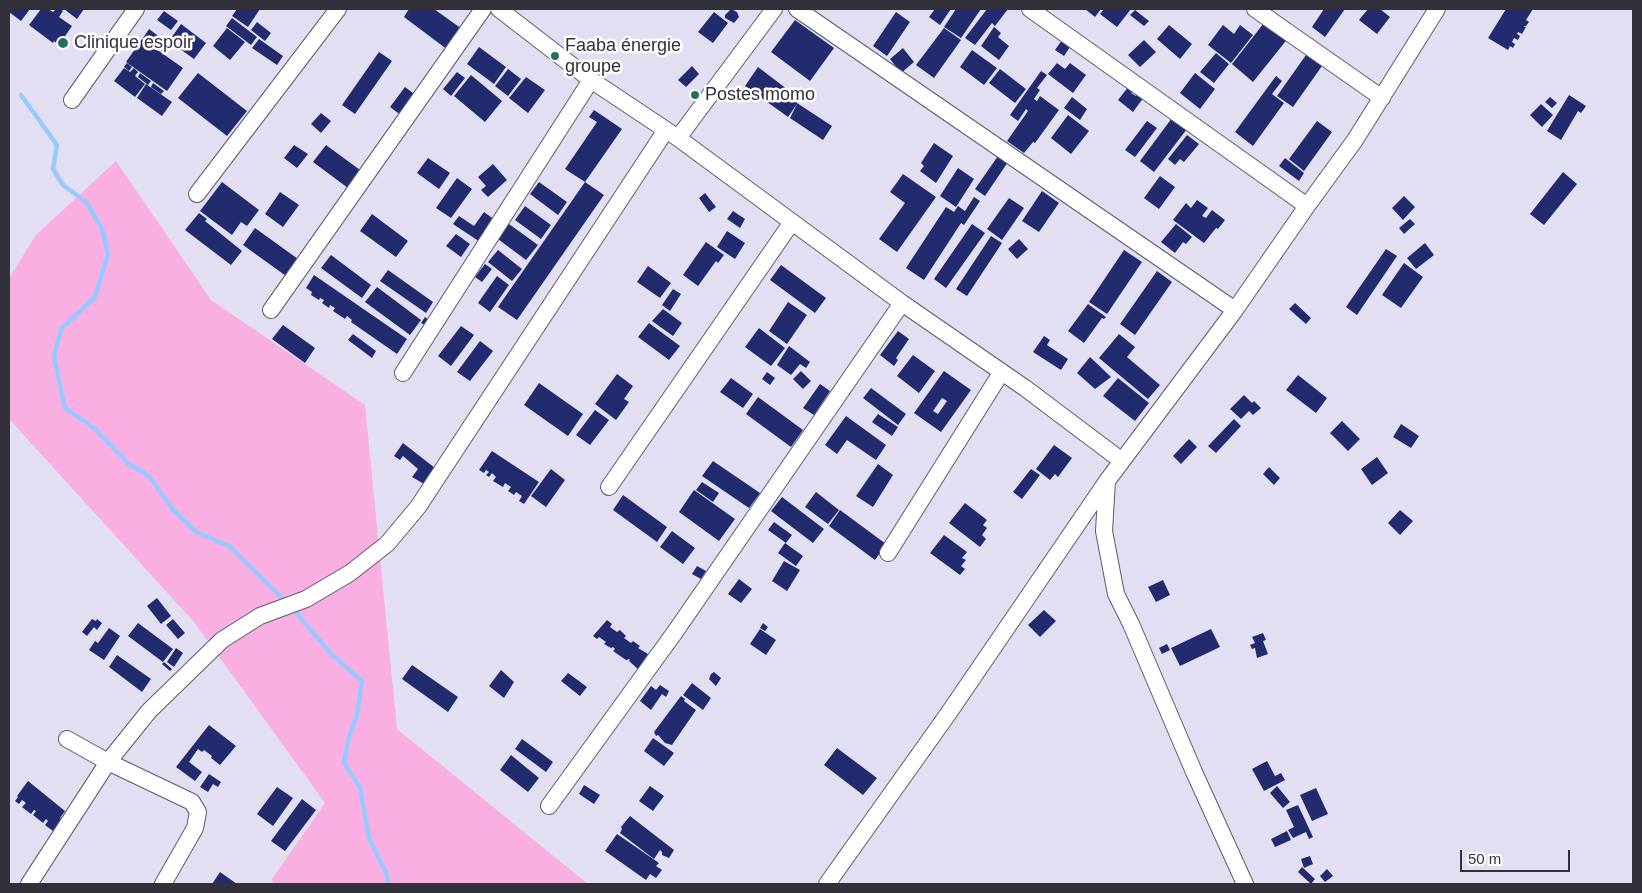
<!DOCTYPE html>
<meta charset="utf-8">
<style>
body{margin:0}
#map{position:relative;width:1642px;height:893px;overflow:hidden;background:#e3dff3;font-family:Arial,sans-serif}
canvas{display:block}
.frame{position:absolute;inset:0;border:10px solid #323038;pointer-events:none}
.scale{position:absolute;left:1460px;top:850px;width:110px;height:22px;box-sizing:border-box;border:2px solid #323038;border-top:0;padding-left:6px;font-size:15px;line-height:18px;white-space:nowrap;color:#323038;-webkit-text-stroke:4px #fff;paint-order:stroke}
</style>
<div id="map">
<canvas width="1642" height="893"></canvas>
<div class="frame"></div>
<div class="scale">50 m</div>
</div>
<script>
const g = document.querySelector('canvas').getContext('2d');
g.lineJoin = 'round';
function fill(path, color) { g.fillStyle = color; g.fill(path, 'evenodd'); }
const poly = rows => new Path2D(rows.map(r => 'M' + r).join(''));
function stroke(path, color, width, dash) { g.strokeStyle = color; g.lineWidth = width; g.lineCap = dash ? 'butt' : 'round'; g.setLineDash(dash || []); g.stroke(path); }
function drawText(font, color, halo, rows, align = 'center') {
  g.font = font + ' Arial,sans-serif'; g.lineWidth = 5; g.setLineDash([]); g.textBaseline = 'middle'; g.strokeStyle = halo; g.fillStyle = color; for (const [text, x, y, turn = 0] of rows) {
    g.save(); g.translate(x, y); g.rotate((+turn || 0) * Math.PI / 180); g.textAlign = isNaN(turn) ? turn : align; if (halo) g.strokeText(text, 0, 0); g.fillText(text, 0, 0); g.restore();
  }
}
fill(poly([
 [116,161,211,300,365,405,397,729,588,884,273,884,272,879,325,803,194,622,9,419,9,278,36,235]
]), '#f9afe1');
stroke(poly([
 [21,95,57,145,53,169,63,185,86,202,102,229,108,254,95,297,61,329,54,357,65,408,94,428,129,464,149,476,173,510,196,532,229,546,286,602],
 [292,608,331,654,362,681,357,715,348,741,344,763,360,788,369,838,387,875,388,884]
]), '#96caff', 4.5);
fill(poly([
 [9,9,30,9,21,21,9,12],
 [41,9,48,9,53,12,56,9,60,9,63,11,59,17,72,26,59,45,54,41,53,43,29,25],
 [64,9,84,9,77,19],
 [237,9,260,9,248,27,232,16],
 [409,9,434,9,462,29,448,50,404,17],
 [731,9,737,12,739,17,734,23,725,18,725,15],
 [935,9,951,9,940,25,929,17],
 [956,9,981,9,961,38,944,27],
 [987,9,1008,9,995,26,992,23,975,45,965,38],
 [1085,9,1101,9,1095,17],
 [1104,9,1131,9,1117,27,1100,14],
 [1324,9,1345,9,1325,37,1312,27],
 [1368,9,1380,9,1390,17,1377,34,1359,20],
 [1506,9,1533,9,1526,20,1529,22,1526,26,1523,26,1526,27,1522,34,1518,32,1517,34,1520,36,1518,40,1514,38,1512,42,1515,44,1513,48,1510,46,1508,50,1488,38],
 [1135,10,1149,21,1144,26,1130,15],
 [164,11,178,21,171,30,157,20],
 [714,12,728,23,713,43,698,32],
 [896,12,910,22,887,56,873,46],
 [232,18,257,37,251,45,226,26],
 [1267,19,1289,37,1253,82,1232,64],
 [795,20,834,48,810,81,771,52],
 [257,22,271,33,265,41,251,30],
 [181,24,206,43,194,59,169,41],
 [1169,25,1192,44,1180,59,1157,39],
 [1223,25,1234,34,1240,25,1253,35,1231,63,1208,45],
 [994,27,1001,33,998,37,1009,46,999,60,981,46],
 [227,28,245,42,230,60,213,46],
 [944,28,961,40,934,78,916,65],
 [149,29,169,44,163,52,143,38],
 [142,39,183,68,167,91,126,62],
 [259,39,283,56,277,65,252,48],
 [1062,40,1070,47,1064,56,1055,50],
 [1144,40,1156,52,1140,67,1128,55],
 [479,47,506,67,494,84,467,64],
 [903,48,914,62,901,73,890,59],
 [972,50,997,68,984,85,960,67],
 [379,52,392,61,355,114,342,105],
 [1216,53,1229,64,1214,83,1200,72],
 [1306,55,1322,66,1293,107,1277,96],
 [127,63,132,67,129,71,124,67],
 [1057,63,1065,69,1070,63,1086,75,1073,93,1048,74],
 [692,66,699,74,686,87,678,80],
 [758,67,800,99,797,103,832,126,823,140,790,118,797,104,788,117,745,86],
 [124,68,130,72,134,68,138,72,135,76,145,84,135,97,114,81],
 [508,69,521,79,508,96,495,86],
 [1000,69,1026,89,1015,103,989,83],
 [1041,71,1047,75,1037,88,1040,90,1034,99,1037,101,1040,96,1059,110,1035,143,1033,142,1024,153,1007,141,1028,111,1026,109,1018,121,1010,115],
 [457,72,465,78,451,96,443,89],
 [140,73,151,81,148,85,138,77],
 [198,73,247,111,227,136,178,98],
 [1195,73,1215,89,1200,109,1180,93],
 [471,75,502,101,485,122,454,96],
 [1276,76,1282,81,1272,94,1284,103,1253,146,1235,132],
 [526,77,545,90,528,113,509,98],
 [153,83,164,91,161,94,151,87],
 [146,84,172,102,162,116,137,98],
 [1129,86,1134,90,1131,93,1136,96,1138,93,1144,97,1133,112,1118,100],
 [405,87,417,96,402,116,390,107],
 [1569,95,1586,106,1581,113,1578,111,1561,140,1547,131],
 [1072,97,1087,109,1080,120,1064,108],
 [1550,97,1557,103,1552,108,1545,102],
 [1541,104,1553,115,1542,127,1530,115],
 [594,110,622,129,585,182,604,195,517,320,498,307,585,182,565,169,597,122,589,117],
 [321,113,331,121,321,133,311,124],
 [1068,115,1089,131,1071,154,1051,138],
 [1172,118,1187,129,1154,172,1140,161],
 [1147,121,1157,128,1135,157,1125,150],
 [1317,121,1332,132,1304,171,1289,159],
 [1187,135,1199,144,1184,162,1180,159,1175,165,1168,159],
 [934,143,953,156,936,183,920,171,924,166,921,163],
 [294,145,308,154,297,168,284,158],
 [326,145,360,170,348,188,313,162],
 [998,156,1008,162,985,196,975,189],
 [428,158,450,173,439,189,417,173],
 [1285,158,1304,173,1299,181,1279,166],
 [493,164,507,180,488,197,481,190,486,186,478,177],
 [958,168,974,179,956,207,940,196],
 [1563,172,1577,184,1544,225,1530,214],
 [903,174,936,197,897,252,879,239,905,203,890,192],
 [1160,176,1175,187,1159,209,1144,198],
 [457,178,472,189,451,218,436,208],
 [222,182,259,210,247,226,241,222,232,235,200,211],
 [539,182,567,202,558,215,530,194],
 [1042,191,1059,203,1039,232,1022,221],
 [280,192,299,205,283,227,265,214],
 [705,193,716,207,709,212,699,198],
 [1404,196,1415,207,1403,220,1392,208],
 [974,197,980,201,964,225,961,223,924,280,906,268,946,207,954,212,958,206,965,211],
 [1009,198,1024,208,1002,240,987,229],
 [1197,200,1208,208,1202,216,1206,218,1212,210,1225,220,1218,229,1216,228,1204,243,1173,220,1186,203,1191,208],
 [525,206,551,225,541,239,515,220],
 [733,211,745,219,740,228,727,219],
 [484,212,495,220,480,242,453,224,459,216,474,226],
 [199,213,207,219,205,221,242,251,231,265,185,230],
 [372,214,408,241,396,257,360,231],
 [1410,219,1415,224,1404,234,1399,228],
 [509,224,538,245,526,260,498,239],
 [972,224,985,233,946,288,934,279],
 [1176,224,1192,237,1186,244,1183,242,1175,253,1161,242],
 [255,228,298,259,286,276,243,245],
 [727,231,745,243,735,259,717,247],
 [456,234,470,244,461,257,446,246],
 [991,236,1002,243,967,296,956,289],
 [1019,239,1028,249,1017,259,1008,249],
 [706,242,724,255,718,263,716,261,698,286,683,275],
 [1425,243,1434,255,1416,269,1407,258],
 [1386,249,1397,256,1357,315,1346,307],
 [498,250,522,269,512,281,488,262],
 [1124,250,1142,262,1107,314,1089,302],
 [331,255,371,285,362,298,321,268],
 [1404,263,1423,277,1401,308,1382,295],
 [485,264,492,269,482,282,475,277],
 [781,265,826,298,815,313,770,280],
 [648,266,671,283,660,298,637,282],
 [388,270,433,302,426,313,380,281],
 [1157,271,1172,282,1135,335,1120,324],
 [314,275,407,339,397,354,351,322,352,320,347,316,345,319,333,311,335,308,330,305,329,308,322,303,324,300,320,298,319,300,311,295,312,292,306,288],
 [497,276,509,285,490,312,478,303],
 [377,287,421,320,410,335,365,302],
 [673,289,681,294,670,311,662,305],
 [788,302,807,315,787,344,769,331],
 [1295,303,1311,318,1306,324,1289,309],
 [1088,304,1106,317,1104,319,1102,318,1084,343,1068,331],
 [663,309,682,323,673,336,652,321],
 [425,317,429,320,425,325,421,323],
 [649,323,680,346,669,360,638,337],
 [283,325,315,348,305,363,272,339],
 [461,326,474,335,451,366,438,356],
 [759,328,785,348,771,366,745,347],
 [898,331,909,339,896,358,898,360,894,366,880,355],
 [353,334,376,351,372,358,348,340],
 [1119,334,1135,347,1127,357,1160,385,1148,399,1099,358],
 [1044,336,1050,340,1047,345,1068,359,1061,370,1033,352],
 [480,341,493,351,470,381,457,372],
 [789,346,810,362,806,368,800,364,791,375,777,365],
 [913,355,935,371,919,393,897,376],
 [1090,357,1111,377,1095,389,1077,373],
 [801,371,811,381,803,389,793,379],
 [944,371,971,390,941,432,914,413],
 [942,398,947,401,938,414,933,411],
 [767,372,775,378,770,385,762,379],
 [617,374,633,386,624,399,629,402,616,420,595,404],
 [1298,375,1327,398,1316,413,1286,390],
 [731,378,753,394,743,408,720,392],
 [1118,378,1149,403,1135,421,1103,396],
 [539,383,583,414,568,436,524,405],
 [820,384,830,391,814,415,803,408],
 [871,388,906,414,898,425,863,398],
 [1244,395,1252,403,1254,401,1261,408,1253,415,1249,411,1241,419,1230,409],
 [758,397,803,430,791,447,746,414],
 [595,410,609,420,590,445,576,435],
 [878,414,898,427,892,436,872,422],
 [846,416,886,445,876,460,847,440,837,454,825,445],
 [1234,419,1241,426,1216,453,1208,446],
 [1342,421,1360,439,1348,451,1330,433],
 [1401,424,1419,436,1411,448,1393,437],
 [1189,439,1197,447,1181,464,1173,456],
 [403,443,435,468,424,484,412,477,418,469,403,456,400,460,394,456],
 [1054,445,1072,458,1058,477,1055,474,1050,480,1036,469],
 [492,451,539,482,524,504,519,501,522,496,516,492,514,495,508,491,511,487,505,483,503,487,493,481,496,477,492,473,489,477,486,475,489,472,486,470,484,473,479,470],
 [1377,457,1388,473,1372,485,1361,469],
 [713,461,760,493,749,508,702,476],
 [878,464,893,475,873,507,856,496],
 [1269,467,1280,478,1274,485,1263,474],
 [551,469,565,480,546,507,531,496],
 [1031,469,1040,475,1022,499,1013,492],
 [702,482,719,493,713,502,696,490],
 [694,490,735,519,719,541,679,512],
 [816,492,839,510,828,524,805,507],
 [623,495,667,527,657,542,613,510],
 [782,497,824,529,813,543,771,511],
 [965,503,987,520,983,525,987,528,982,535,986,539,980,547,949,523],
 [840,510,886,544,875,560,829,526],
 [1400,510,1413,521,1400,535,1388,523],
 [774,522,792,535,786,543,768,530],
 [672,531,695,548,683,564,660,547],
 [944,535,967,552,962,558,966,560,961,566,965,569,960,575,930,553],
 [785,543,803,556,796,566,778,553],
 [784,561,800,570,787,591,772,581],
 [697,566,706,571,701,579,692,574],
 [739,579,752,589,741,603,728,594],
 [1163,580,1170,595,1156,602,1148,587],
 [157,598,171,616,161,624,147,606],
 [1044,610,1056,621,1040,637,1028,625],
 [92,619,96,621,97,619,102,623,97,630,94,627,87,636,82,632],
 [173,619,185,633,178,639,166,625],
 [607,620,612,624,610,627,617,632,620,630,626,636,624,638,631,643,633,641,640,646,638,648,648,654,638,669,629,661,630,659,626,660,613,651,615,649,613,647,611,648,604,644,606,642,599,637,597,639,593,636],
 [138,623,173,649,163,662,128,636],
 [763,623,768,627,765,631,760,628],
 [109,628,120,636,104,660,89,650,95,641,98,643],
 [760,629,776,640,766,655,750,644],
 [1211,629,1220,647,1180,666,1171,648],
 [1263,633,1266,640,1263,641,1268,654,1257,658,1255,648,1252,649,1250,645,1255,643,1252,637],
 [1167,644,1170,650,1162,654,1159,648],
 [176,648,183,653,174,667,167,662],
 [117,655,151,679,142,692,109,667],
 [164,662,172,669,170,671,162,664],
 [412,665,458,697,448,712,402,679],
 [501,670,514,682,504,698,489,686],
 [714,672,721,678,716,686,709,679,711,674],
 [568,673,587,687,580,696,561,681],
 [692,683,711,698,703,710,683,695],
 [660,685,669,691,666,697,662,694,651,710,640,701,651,686,656,690],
 [681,696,685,699,684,701,696,710,672,745,665,743,658,735,656,736,654,732],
 [209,725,236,746,220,765,211,758,212,756,204,750,202,752,198,749,189,762,202,772,195,781,176,767],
 [653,738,674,753,664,766,644,751],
 [522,739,553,762,546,772,515,749],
 [837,748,877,778,863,795,824,765],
 [511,755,539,778,528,792,500,770],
 [1267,761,1275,776,1281,773,1285,780,1264,791,1252,769],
 [209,774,221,782,218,787,213,784,208,792,200,787],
 [28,781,65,811,60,818,66,823,57,834,45,825,48,821,46,819,43,823,33,815,36,811,34,810,31,814,22,807,26,803,22,800,19,804,15,801,18,797,17,796],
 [584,785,600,795,594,804,579,794],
 [650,786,664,796,653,811,639,801],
 [1277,786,1290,802,1283,808,1270,793],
 [277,787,293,798,273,826,257,814],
 [1316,788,1328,814,1312,821,1300,795],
 [302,799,316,810,285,851,271,841],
 [1298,805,1313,837,1309,839,1306,832,1293,838,1288,830,1294,827,1286,810],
 [630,816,674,850,669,858,662,855,662,852,660,850,654,859,620,833,622,829,621,827],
 [1287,831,1291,840,1275,847,1271,839],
 [617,834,659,863,656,866,662,870,656,878,650,874,646,880,605,851],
 [1310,856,1313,864,1304,868,1301,859],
 [1302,867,1315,879,1311,884,1298,872],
 [1327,869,1333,876,1325,882,1320,876],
 [220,872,237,884,212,884]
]), '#212b6e');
const minor = poly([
 [499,9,591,80,678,138,902,303,1025,388,1122,461],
 [797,9,1235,310],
 [1030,9,1307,206],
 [1255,9,1382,98],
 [72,100,136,9],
 [678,138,774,9],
 [197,194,338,9],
 [271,310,483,9],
 [403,373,591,80],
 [1107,481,1104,531,1116,594,1131,624,1194,772,1245,884],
 [609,487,792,222],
 [888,553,1001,373],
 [549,806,675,632,902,303],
 [29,884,108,762,67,739],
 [163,884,195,828,198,812,192,802,108,762,149,711,222,640,260,616,306,599,350,573,387,544,418,507,666,130],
 [827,884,948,714,1107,481,1235,310,1307,206,1355,140,1437,9]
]);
stroke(minor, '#5e5b6c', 18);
stroke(minor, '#fff', 16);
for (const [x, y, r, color] of [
 [63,43,6,"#266e64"],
 [555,56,5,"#266e64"],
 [695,95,5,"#266e64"]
]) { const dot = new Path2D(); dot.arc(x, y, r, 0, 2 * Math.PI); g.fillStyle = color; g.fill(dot); stroke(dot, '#fff', 2); }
drawText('18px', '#323038', '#fff', [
 ["Clinique espoir",74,43],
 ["Faaba énergie",565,46],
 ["groupe",565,67],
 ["Postes momo",705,95]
], 'left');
</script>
